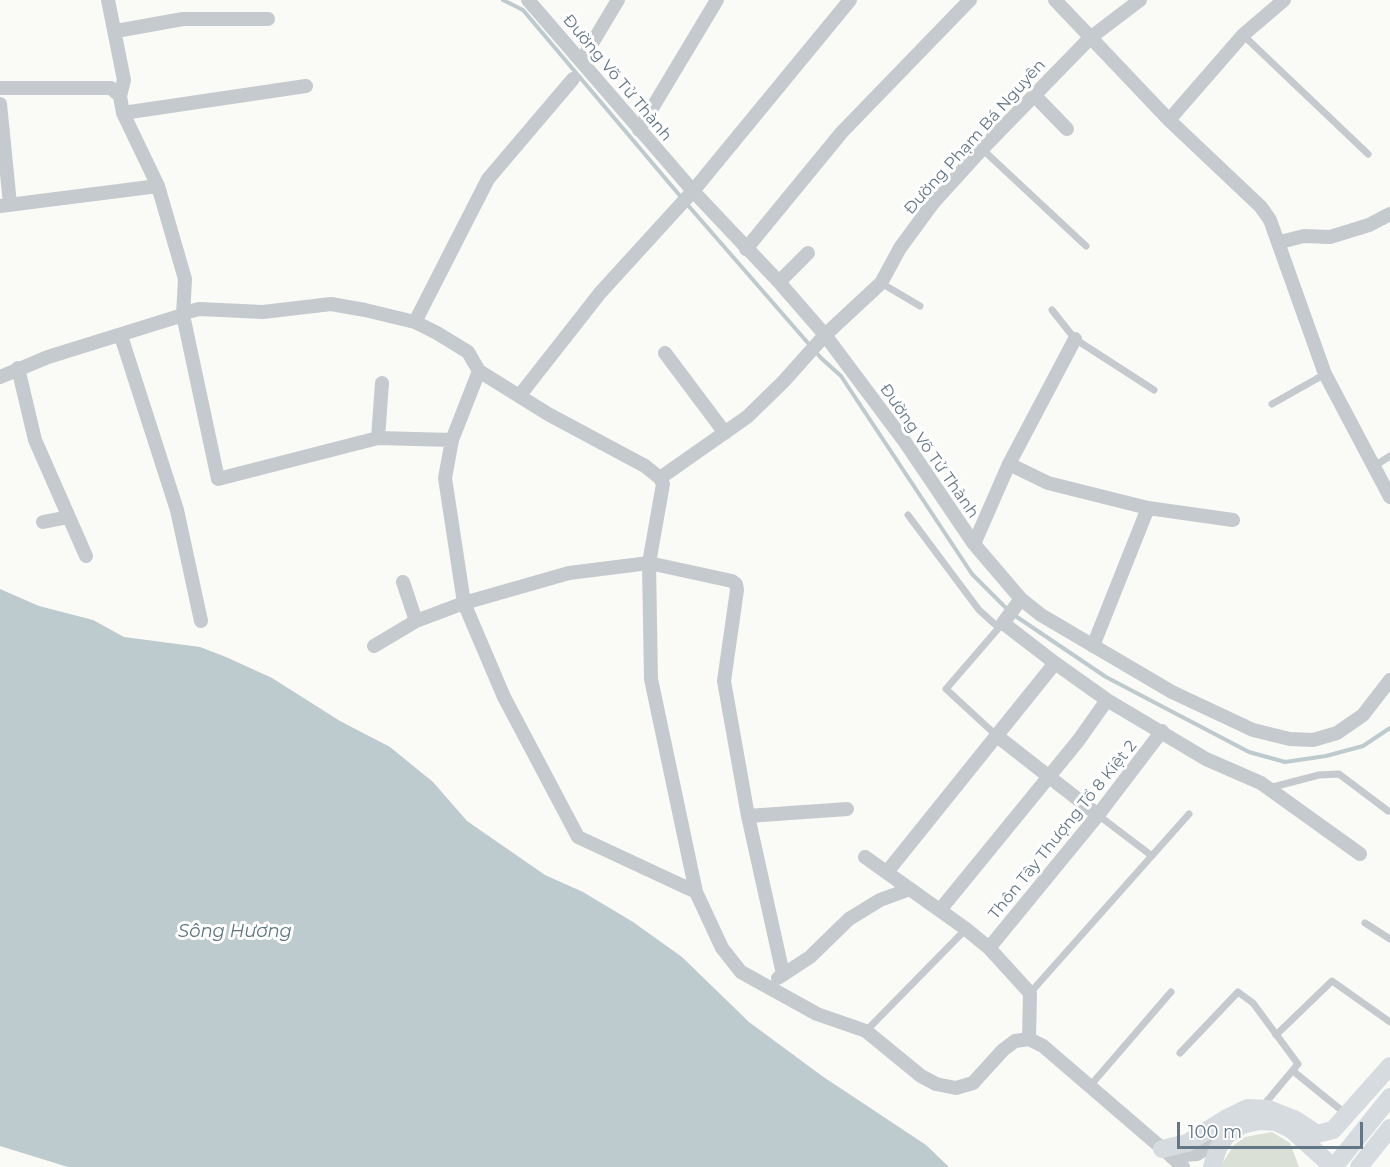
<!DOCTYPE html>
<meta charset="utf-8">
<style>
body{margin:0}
#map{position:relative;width:1390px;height:1167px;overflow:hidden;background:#fafaf7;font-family:Montserrat,sans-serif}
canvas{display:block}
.scale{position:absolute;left:1177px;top:1122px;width:186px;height:27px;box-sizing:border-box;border:3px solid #627685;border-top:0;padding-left:8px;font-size:18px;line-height:21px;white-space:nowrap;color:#627685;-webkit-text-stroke:4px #fff;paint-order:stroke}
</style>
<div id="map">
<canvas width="1390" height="1167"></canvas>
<div class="scale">100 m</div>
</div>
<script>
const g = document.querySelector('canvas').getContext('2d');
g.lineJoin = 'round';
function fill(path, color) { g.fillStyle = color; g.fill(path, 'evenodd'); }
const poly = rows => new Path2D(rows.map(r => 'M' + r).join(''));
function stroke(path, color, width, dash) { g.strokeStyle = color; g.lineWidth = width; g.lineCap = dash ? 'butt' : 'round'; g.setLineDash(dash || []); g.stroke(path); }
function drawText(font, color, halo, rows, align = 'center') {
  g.font = font + ' Montserrat,sans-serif'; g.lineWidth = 6; g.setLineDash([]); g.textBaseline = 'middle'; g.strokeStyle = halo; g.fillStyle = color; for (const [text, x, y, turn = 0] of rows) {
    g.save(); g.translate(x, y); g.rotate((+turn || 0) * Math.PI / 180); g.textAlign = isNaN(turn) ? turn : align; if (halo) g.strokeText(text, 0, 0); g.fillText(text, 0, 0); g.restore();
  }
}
fill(poly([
 [1272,1132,1290,1143,1299,1167,1220,1167,1234,1145,1245,1137]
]), '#dae0d6');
fill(poly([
 [0,589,39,606,93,620,124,637,200,647,226,657,272,678,340,721,390,747,433,782,467,821,545,875,583,892,633,922,682,957,749,1022,822,1076,926,1145,949,1167,68,1167,0,1146]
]), '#bdcace');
stroke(poly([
 [503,0,523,10,681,197],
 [686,203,821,358,841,376,972,574,1008,610],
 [1014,615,1106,677,1249,752,1285,762,1326,756,1363,746,1390,728]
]), '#bdcace', 4);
stroke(poly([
 [1243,35,1368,154],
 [982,149,1086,246],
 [881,283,920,306],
 [1052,310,1075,339,1154,390],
 [1272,404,1325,374],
 [1373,467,1390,456],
 [908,515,979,610,999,628],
 [997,736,946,689,1003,623],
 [1269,788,1319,775,1339,774,1388,811],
 [1098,815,1152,856],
 [1365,923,1390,939],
 [1030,993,1189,814],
 [866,1031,966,929],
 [1276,1035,1332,981,1390,1022],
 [1180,1053,1238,992,1253,1003,1298,1064,1262,1107],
 [1293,1071,1346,1114],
 [1090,1086,1171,992]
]), '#c5cace', 7);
stroke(poly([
 [108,0,124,80,120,96],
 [528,0,693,191,779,282,825,335,905,442,974,544,1021,599,1041,615,1172,692,1253,730,1290,739,1313,740,1337,733,1363,715,1390,680],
 [1055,0,1169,120,1261,207,1270,220,1325,374,1390,497],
 [116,31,183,19,268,19],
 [582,60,618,0],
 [0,88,111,88,120,96,123,113,158,186,185,279,183,315,218,479,378,438,452,440,445,478,464,603,504,697,578,837,696,892,722,948,741,972,817,1014,866,1031,921,1076,936,1084,956,1088,973,1083,1003,1050,1015,1041,1029,1039,1043,1046,1171,1156],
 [1034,95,1067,129],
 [0,104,10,204],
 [123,113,306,86],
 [1169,120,1243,35,1284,0],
 [639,130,717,0],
 [0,206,158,186],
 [1280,242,1304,236,1330,237,1369,225,1390,214],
 [746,249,842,132,970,0],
 [779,282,808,253],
 [184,313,199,309,263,312,331,304,365,310,415,322,437,333,468,352,479,371],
 [415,322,488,179,573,79],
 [121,336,177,510,201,621],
 [665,353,725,433],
 [18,368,35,440,86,556],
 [0,377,48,357,183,315],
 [520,395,600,293,693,191,850,0],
 [378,438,382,383],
 [452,440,479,371,548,414,645,466,660,478,747,417,783,382,825,335,881,283,900,248,933,203,982,149,1090,38,1140,0],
 [1009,464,1048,483,1148,508,1233,520],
 [660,478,663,484,649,563,651,679,696,892],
 [43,522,69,517],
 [974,544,1009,464,1075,339],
 [403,582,416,621],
 [1021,599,1003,623,1055,663,1107,700,1206,759,1261,783,1360,854],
 [374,646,416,621,464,603,569,573,649,563,732,581,736,584,737,590,724,681,748,816,783,974],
 [1093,646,1148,508],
 [997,736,1098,815],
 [748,816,847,809],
 [865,857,966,929,989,948,1030,993,1029,1039],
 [887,872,1055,663],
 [940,910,1078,741,1107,700],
 [989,948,1098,815,1162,731],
 [778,978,810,957,849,919,880,900,910,889],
 [1183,1167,1171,1156,1197,1154,1224,1138]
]), '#c5cace', 14);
stroke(poly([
 [1162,1149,1187,1143,1227,1118,1248,1108,1268,1109,1296,1120,1317,1134,1333,1130,1390,1066],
 [1212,1167,1218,1148,1227,1135,1242,1125,1259,1121,1276,1122,1292,1130,1333,1167],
 [1334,1167,1390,1097],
 [1359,1167,1390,1128]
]), '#d6dbdf', 18);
drawText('16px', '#627685', '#fff', [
 ["Đường Võ Tử Thành",617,78,50],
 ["Đường Phạm Bá Nguyên",975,137,-48],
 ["Đường Võ Tử Thành",929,451,55],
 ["Thôn Tây Thượng Tổ 8 Kiệt 2",1063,830,-51]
]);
drawText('italic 18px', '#5e767e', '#fff', [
 ["Sông Hương",235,932]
]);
</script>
